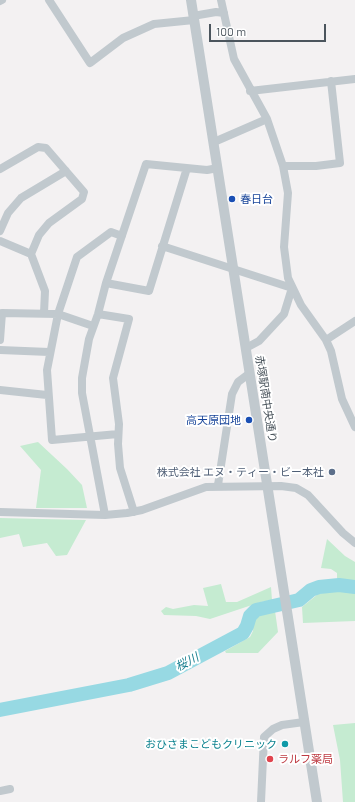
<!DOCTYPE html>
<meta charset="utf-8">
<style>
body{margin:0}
#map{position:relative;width:355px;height:802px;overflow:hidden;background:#f3f1f2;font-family:Barlow,sans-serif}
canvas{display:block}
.scale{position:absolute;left:209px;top:24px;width:117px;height:18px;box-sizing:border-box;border:2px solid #4b555d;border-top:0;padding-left:5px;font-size:12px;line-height:14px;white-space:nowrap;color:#4b555d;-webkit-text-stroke:3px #fff;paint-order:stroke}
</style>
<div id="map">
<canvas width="355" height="802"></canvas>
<div class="scale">100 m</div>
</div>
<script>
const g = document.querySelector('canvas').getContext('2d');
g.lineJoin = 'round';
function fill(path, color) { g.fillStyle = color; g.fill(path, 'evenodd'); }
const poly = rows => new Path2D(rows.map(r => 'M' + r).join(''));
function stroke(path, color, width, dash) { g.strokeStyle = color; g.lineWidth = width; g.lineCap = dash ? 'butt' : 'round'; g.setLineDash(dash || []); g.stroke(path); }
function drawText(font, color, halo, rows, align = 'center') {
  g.font = font + ' Barlow,"Noto Sans JP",sans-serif'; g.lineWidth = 4; g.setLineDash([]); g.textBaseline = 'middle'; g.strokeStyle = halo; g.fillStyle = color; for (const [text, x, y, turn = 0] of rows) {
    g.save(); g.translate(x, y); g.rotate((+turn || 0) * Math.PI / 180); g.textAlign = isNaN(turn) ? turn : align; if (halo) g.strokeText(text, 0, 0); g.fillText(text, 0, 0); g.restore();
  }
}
fill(poly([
 [38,442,67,469,82,485,87,508,36,508,41,470,20,446],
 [0,518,86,520,67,555,56,556,47,543,23,547,19,534,0,538],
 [327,539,345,556,355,562,355,580,337,580,337,573,331,569,321,568],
 [221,584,226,602,237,602,271,587,272,600,261,602,210,619,196,616,164,615,161,611,166,607,173,609,194,605,208,606,203,588],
 [333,591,355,593,355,621,303,623,302,607,318,594],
 [275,611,278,632,258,653,226,653,225,651,250,637,253,631,254,617,257,614],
 [355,723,355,802,343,802,340,760,333,725]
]), '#c5ebd1');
stroke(poly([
 [0,710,129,685,168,673,243,633,247,626,250,616,256,610,299,600,311,590,319,587,339,585,355,587]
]), '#97d9e3', 14);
stroke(poly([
 [49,0,90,63,123,38,154,24,194,20],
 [221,0,234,59,267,119,283,166,288,193,284,247,288,278,301,305,326,340,331,351,342,399,355,427],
 [0,1,2,0],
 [193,16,216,12,224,13],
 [250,91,355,79],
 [214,142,267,119],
 [283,166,316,166,340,163,331,81],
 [0,169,38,147,46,148,84,192,82,199,49,223,39,235,31,254],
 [0,231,8,213,21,198,66,171],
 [0,241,31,254,45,291,44,313],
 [162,246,292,288,284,314,259,341,246,348],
 [106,283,149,291,187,168],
 [98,314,129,319,113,378,119,424,118,444,120,468,134,512],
 [0,340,2,313,58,314,93,326],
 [326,340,355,321],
 [0,350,49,352],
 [0,390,47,395],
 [118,434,52,440,47,370,58,314,77,257,111,232,122,236],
 [218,485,232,394,238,382,250,373],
 [0,512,105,515,127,513,142,510,206,487,281,486,296,488,308,495,343,533,355,543],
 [105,515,82,393,82,378,89,339,98,314,106,283,146,164,207,170,218,168],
 [0,791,10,789],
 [261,802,264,737,273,729,282,725,304,722]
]), '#c1c9ce', 8);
stroke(poly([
 [191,0,317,802]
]), '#c1c9ce', 10);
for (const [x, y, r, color] of [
 [232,199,4,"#1a4fb4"],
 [249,420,4,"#1a4fb4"],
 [332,472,4,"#5c6f8a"],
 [285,744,4,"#0f9aa8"],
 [270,759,4,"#e0444e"]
]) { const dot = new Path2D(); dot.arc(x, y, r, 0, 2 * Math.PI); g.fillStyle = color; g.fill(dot); stroke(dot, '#fff', 1.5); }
drawText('11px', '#164399', '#fff', [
 ["春日台",240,199],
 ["高天原団地",241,420,"right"]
], 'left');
drawText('11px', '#4b555d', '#fff', [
 ["赤塚駅南中央通り",266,399,81]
]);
drawText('11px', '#4e5e75', '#fff', [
 ["株式会社 エヌ・ティー・ビー本社",324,472]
], 'right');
drawText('11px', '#0d838f', '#fff', [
 ["おひさまこどもクリニック",277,744]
], 'right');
drawText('11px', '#be3a42', '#fff', [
 ["ラルフ薬局",278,759]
], 'left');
drawText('italic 12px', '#1b8090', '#fff', [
 ["桜川",187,662,-28]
]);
</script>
